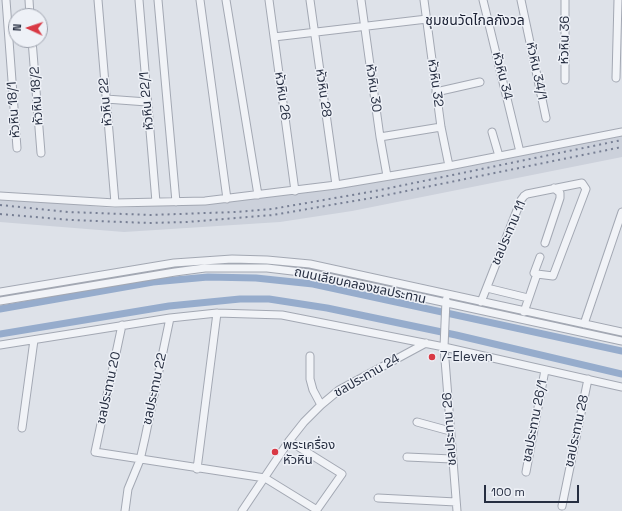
<!DOCTYPE html>
<meta charset="utf-8">
<style>
body{margin:0}
#map{position:relative;width:622px;height:511px;overflow:hidden;background:#dee2e9;font-family:"Space Grotesk",sans-serif}
canvas{display:block}
.north{position:absolute;left:8px;top:8px;width:40px;height:40px;box-sizing:border-box;background:#eef1f7;border:1px solid #9ea3ae;border-radius:50%;rotate:273deg;font-size:11px;font-weight:700;line-height:16px;text-align:center;color:#262e41}
.north::after{content:'';display:block;margin:auto;width:14px;height:18px;background:#d93945;clip-path:polygon(50% 0,100% 100%,50% 72%,0 100%)}
.scale{position:absolute;left:484px;top:485px;width:95px;height:18px;box-sizing:border-box;border:2px solid #262e41;border-top:0;padding-left:5px;font-size:12px;line-height:14px;white-space:nowrap;color:#262e41;-webkit-text-stroke:3px #eef1f7;paint-order:stroke}
</style>
<div id="map">
<canvas width="622" height="511"></canvas>
<div class="north">N</div>
<div class="scale">100 m</div>
</div>
<script>
const g = document.querySelector('canvas').getContext('2d');
g.lineJoin = 'round';
function fill(path, color) { g.fillStyle = color; g.fill(path, 'evenodd'); }
const poly = rows => new Path2D(rows.map(r => 'M' + r).join(''));
function stroke(path, color, width, dash) { g.strokeStyle = color; g.lineWidth = width; g.lineCap = dash ? 'butt' : 'round'; g.setLineDash(dash || []); g.stroke(path); }
function drawText(font, color, halo, rows, align = 'center') {
  g.font = font + ' "Space Grotesk","Noto Sans Thai",sans-serif'; g.lineWidth = 3; g.setLineDash([]); g.textBaseline = 'middle'; g.strokeStyle = halo; g.fillStyle = color; for (const [text, x, y, turn = 0] of rows) {
    g.save(); g.translate(x, y); g.rotate((+turn || 0) * Math.PI / 180); g.textAlign = isNaN(turn) ? turn : align; if (halo) g.strokeText(text, 0, 0); g.fillText(text, 0, 0); g.restore();
  }
}
fill(poly([
 [622,134,622,157,352,211,280,222,124,232,0,222,0,198,114,208,208,204,366,183]
]), '#ccd1db');
stroke(poly([
 [0,309,153,282,208,277,256,278,313,284,622,351],
 [0,334,169,306,240,299,269,299,327,308,456,335,622,374]
]), '#96accc', 7);
const minor = poly([
 [6,0,17,148],
 [29,0,30,16],
 [98,0,115,203],
 [139,0,156,202],
 [158,0,176,202],
 [200,0,227,199],
 [226,0,258,195],
 [269,0,295,191],
 [310,0,336,185],
 [361,0,380,137,387,176],
 [424,0,441,127,449,166],
 [483,0,520,152],
 [521,0,546,118],
 [274,37,427,19],
 [32,40,41,153],
 [616,78,618,0],
 [565,80,565,0],
 [436,92,480,82],
 [106,99,147,102],
 [492,132,499,156],
 [380,137,441,127],
 [0,196,115,203,205,201,336,185,449,166,622,132],
 [545,243,560,198,560,193,554,188],
 [537,274,534,273,540,257],
 [487,288,528,298],
 [0,292,174,263,232,259,267,260,310,264,622,332],
 [446,300,444,347,457,511],
 [0,301,175,272,205,268,267,268,309,273,622,341],
 [481,302,521,200,524,196,527,194,582,183,586,189,553,276,537,274,524,312],
 [584,324,622,212],
 [122,325,95,452,265,478,317,510],
 [0,345,170,318,217,313,282,315,444,347,622,387],
 [310,356,310,379,313,390,321,405],
 [417,422,450,431],
 [22,428,34,340],
 [289,441,342,474,316,511],
 [407,457,452,459],
 [197,469,217,313],
 [526,472,545,370],
 [378,498,456,502],
 [562,506,588,379],
 [125,511,128,489,140,460,145,438,170,318],
 [242,511,289,441,304,422,321,405,339,390,426,343]
]);
stroke(minor, '#a3a8b3', 9);
stroke(minor, '#f1f3f7', 7);
stroke(poly([
 [0,205,68,212,151,215,235,212,272,209,375,191,622,140],
 [0,214,71,220,149,223,187,222,273,215,377,197,622,147]
]), '#777f94', 2, [2, 4]);
for (const [x, y, r, color] of [
 [432,357,4,"#d93945"],
 [275,452,4,"#d93945"]
]) { const dot = new Path2D(); dot.arc(x, y, r, 0, 2 * Math.PI); g.fillStyle = color; g.fill(dot); stroke(dot, '#eef1f7', 1.5); }
drawText('13px', '#262e41', '#eef1f7', [
 ["หัวหิน 36",565,40,-89],
 ["หัวหิน 34/1",536,71,78],
 ["หัวหิน 34",502,76,76],
 ["หัวหิน 32",435,83,82],
 ["หัวหิน 30",373,88,82],
 ["หัวหิน 28",323,93,82],
 ["หัวหิน 18/2",37,96,-94],
 ["หัวหิน 26",282,96,82],
 ["หัวหิน 22/1",147,101,-95],
 ["หัวหิน 22",106,102,-95],
 ["หัวหิน 18/1",14,110,-94],
 ["ชลประทาน 11",509,233,-67],
 ["ถนนเลียบคลองชลประทาน",360,286,12],
 ["ชลประทาน 24",367,376,-30],
 ["ชลประทาน 20",109,388,-78],
 ["ชลประทาน 22",155,389,-78],
 ["ชลประทาน 26/1",535,421,-79],
 ["ชลประทาน 26",450,429,-94],
 ["ชลประทาน 28",577,431,-78]
]);
drawText('13px', '#262e41', '#eef1f7', [
 ["7-Eleven",440,357],
 ["พระเครื่อง",283,445],
 ["หัวหิน",283,460]
], 'left');
drawText('14px', '#191f32', '#eef1f7', [
 ["ชุมชนวัดไกลกังวล",475,21]
]);
</script>
